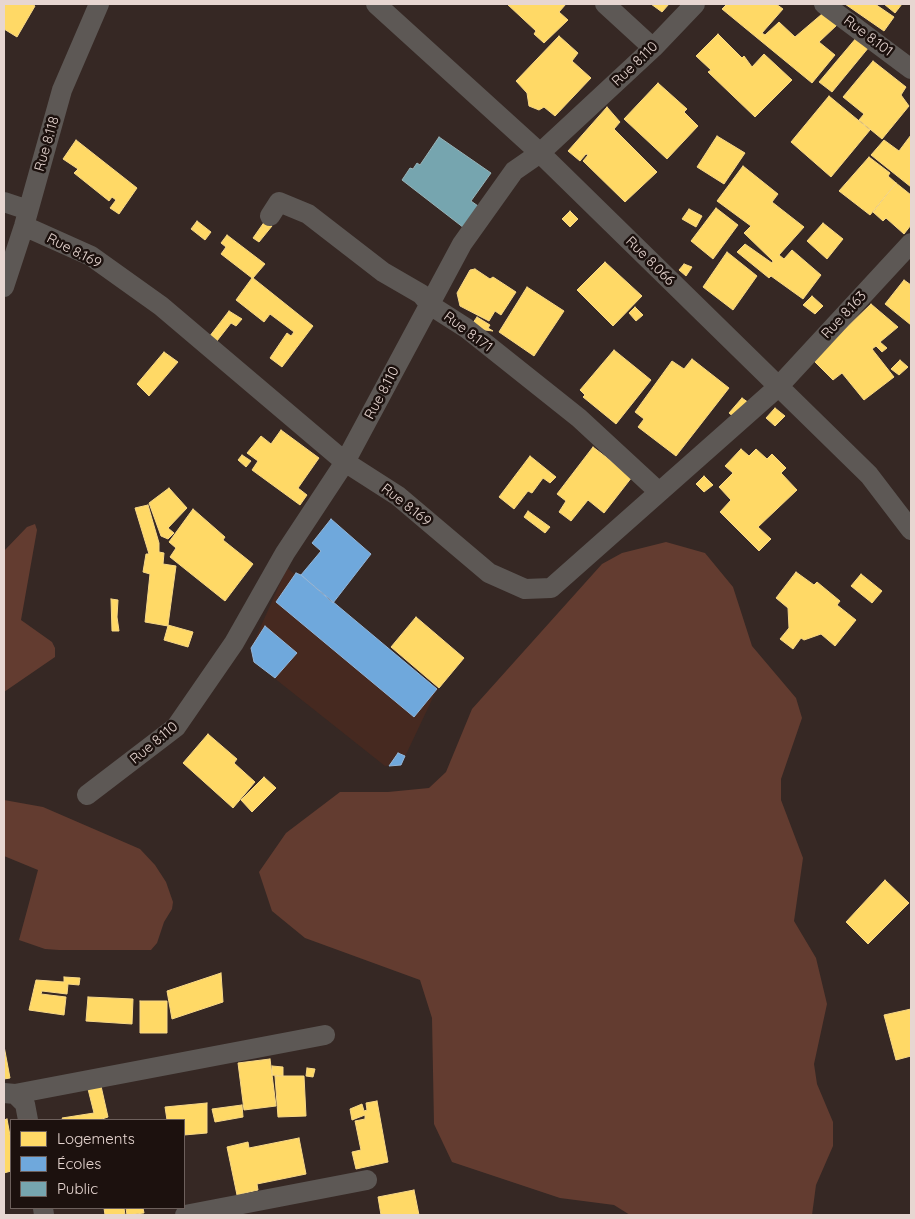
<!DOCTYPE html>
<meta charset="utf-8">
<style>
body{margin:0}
#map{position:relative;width:915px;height:1219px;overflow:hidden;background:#362824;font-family:Quicksand,sans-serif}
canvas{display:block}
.frame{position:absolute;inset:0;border:5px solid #e7d6d1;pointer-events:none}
.legend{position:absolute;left:10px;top:1119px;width:175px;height:90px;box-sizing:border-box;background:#1c110e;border:1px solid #6d605c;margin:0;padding:6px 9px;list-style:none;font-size:15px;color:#e7d6d1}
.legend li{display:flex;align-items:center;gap:10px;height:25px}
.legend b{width:25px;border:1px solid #6d605c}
</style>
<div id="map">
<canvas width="915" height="1219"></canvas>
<div class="frame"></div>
<ul class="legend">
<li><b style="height:14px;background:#ffd966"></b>Logements</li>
<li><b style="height:14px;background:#6fa8dc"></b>Écoles</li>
<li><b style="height:14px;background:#76a5af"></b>Public</li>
</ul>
</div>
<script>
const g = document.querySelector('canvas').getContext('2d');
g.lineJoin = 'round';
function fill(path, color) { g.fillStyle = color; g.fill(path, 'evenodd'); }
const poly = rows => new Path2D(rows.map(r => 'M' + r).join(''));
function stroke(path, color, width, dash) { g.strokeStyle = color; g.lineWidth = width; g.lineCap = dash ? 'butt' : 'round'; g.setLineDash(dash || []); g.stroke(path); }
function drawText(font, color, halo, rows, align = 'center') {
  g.font = font + ' Quicksand,sans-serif'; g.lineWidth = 5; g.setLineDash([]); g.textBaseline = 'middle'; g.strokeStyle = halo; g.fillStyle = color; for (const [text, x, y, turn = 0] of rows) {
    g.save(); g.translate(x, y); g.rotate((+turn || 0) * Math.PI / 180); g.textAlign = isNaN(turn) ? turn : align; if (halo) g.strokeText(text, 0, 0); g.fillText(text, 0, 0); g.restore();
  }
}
fill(poly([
 [287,568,437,689,401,765,385,766,254,662,251,648]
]), '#462920');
fill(poly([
 [35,524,37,530,21,620,52,642,55,648,55,657,4,692,4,551,27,527],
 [666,542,705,553,733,587,752,646,796,698,802,718,781,779,781,800,803,858,794,921,816,958,827,1004,814,1064,817,1084,833,1122,833,1146,816,1185,812,1215,630,1215,614,1205,560,1198,452,1162,434,1124,432,1018,420,980,305,938,272,911,259,872,286,833,340,792,388,792,429,788,446,772,472,709,602,564,622,553],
 [4,800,43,807,140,849,155,865,166,882,173,902,172,909,164,922,157,943,151,950,59,950,45,949,19,940,38,870,4,856]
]), '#633c30');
const homes = poly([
 [4,4,32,4,35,6,17,37,4,29,4,4],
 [507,4,566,4,559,12,568,20,544,43,534,34,536,31,507,4],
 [651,4,669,4,662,12,651,4],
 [727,4,776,4,783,9,762,33,765,35,779,22,795,37,822,14,837,25,819,42,835,55,812,83,722,9,727,4],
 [845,4,875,4,894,17,884,31,845,4],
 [884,4,902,4,895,13,884,4],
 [718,34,742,58,744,56,752,67,764,54,792,80,755,117,708,72,711,70,696,56,718,34],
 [559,36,578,53,572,61,591,78,555,116,544,107,539,110,529,106,527,93,516,81,559,36],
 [857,37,869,47,832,92,819,82,857,37],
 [873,61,906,87,901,95,909,106,882,139,859,120,864,114,843,97,873,61],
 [658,83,687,109,684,112,698,126,667,159,624,119,658,83],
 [829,96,870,130,831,177,791,142,829,96],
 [607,107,620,122,614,129,657,172,625,202,583,161,588,155,586,154,580,161,568,151,607,107],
 [911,135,911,187,871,155,884,140,899,151,911,135],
 [717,136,745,153,724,184,697,167,717,136],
 [76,140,137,188,119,214,110,208,116,200,112,197,109,201,74,173,78,169,63,159,76,140],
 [869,157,890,173,888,176,896,183,870,215,839,191,869,157],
 [743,166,778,194,772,202,804,227,779,255,784,259,792,250,821,275,803,299,771,276,769,278,737,252,745,244,772,263,773,261,744,233,751,226,717,201,743,166],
 [896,183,911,195,911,225,904,234,886,218,883,221,873,212,896,183],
 [716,208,738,225,713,259,691,241,716,208],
 [689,209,702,216,696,227,682,219,689,209],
 [570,211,578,219,570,227,562,219,570,211],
 [197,221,211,232,205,240,191,229,197,221],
 [265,221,272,226,259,242,253,238,265,221],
 [823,223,843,239,827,259,807,241,823,223],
 [227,235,265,264,253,278,313,326,282,367,270,358,287,333,291,336,294,332,270,314,264,322,236,300,252,278,221,254,226,247,221,243,227,235],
 [727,252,757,276,733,310,703,287,727,252],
 [605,262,642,296,613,326,577,290,605,262],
 [684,264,692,267,686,276,679,270,684,264],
 [475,269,490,279,493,277,516,292,501,315,495,311,489,321,460,306,457,293,470,270,475,269],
 [904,280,911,285,911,325,885,304,904,280],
 [527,287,564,311,534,356,499,332,527,287],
 [812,296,823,306,815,314,803,305,812,296],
 [871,304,898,327,880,342,887,348,882,352,876,346,872,349,894,377,864,400,842,373,833,380,813,360,871,304],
 [635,307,643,315,636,321,629,313,635,307],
 [229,311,242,319,236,326,231,323,213,346,206,341,229,311],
 [477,317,490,325,488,328,493,331,485,330,472,324,477,317],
 [614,350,651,380,616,424,583,397,585,395,580,390,614,350],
 [164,352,178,362,149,396,137,384,164,352],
 [692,359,729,388,676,456,638,427,644,419,635,412,672,361,684,369,692,359],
 [900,360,908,367,899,375,891,369,900,360],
 [742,398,749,403,735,418,729,413,742,398],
 [775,408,785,416,775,426,766,418,775,408],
 [281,430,319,458,298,488,307,495,300,505,252,470,258,461,247,453,261,436,271,444,281,430],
 [593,447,632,477,604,513,588,500,571,521,559,512,566,501,557,494,593,447],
 [741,449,749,456,756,449,767,459,772,454,786,468,781,473,797,490,758,527,771,539,759,551,720,512,731,500,719,487,733,473,725,466,741,449],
 [242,455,251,461,246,467,238,460,242,455],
 [530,456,556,477,550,483,543,478,532,493,528,491,514,509,499,497,530,456],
 [704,476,713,485,704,492,696,484,704,476],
 [169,488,187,508,168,528,174,533,168,539,161,536,149,503,169,488],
 [148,505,159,543,159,552,164,553,163,564,176,566,168,625,193,632,188,647,164,640,168,626,145,622,150,574,143,572,146,554,149,554,135,508,148,505],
 [193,509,225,537,223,540,253,564,225,601,170,557,176,548,169,542,193,509],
 [528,511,550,527,545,533,524,517,528,511],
 [796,572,814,585,817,582,840,601,837,605,856,620,835,646,821,634,804,640,801,638,793,649,780,639,789,628,788,608,776,598,796,572],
 [861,574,882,591,872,603,851,586,861,574],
 [111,599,118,600,117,617,119,631,112,631,111,599],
 [416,617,464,658,439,688,391,647,416,617],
 [208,734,237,759,234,763,255,782,233,808,183,763,208,734],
 [264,777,276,788,252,812,241,800,264,777],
 [885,880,909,903,868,944,846,922,885,880],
 [221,973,223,1002,172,1019,167,991,221,973],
 [64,977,80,978,79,985,68,984,67,994,42,991,41,994,66,997,64,1015,29,1010,36,980,64,982,64,977],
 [88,997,133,999,132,1024,86,1021,88,997],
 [140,1001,167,1001,167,1033,140,1033,140,1001],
 [911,1009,911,1056,896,1060,884,1015,911,1009],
 [4,1046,10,1078,4,1079,4,1046],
 [270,1059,276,1106,244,1110,238,1063,270,1059],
 [272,1066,283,1067,283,1076,272,1075,272,1066],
 [307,1068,315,1069,313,1077,306,1076,307,1068],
 [275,1076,304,1076,306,1116,278,1117,275,1076],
 [101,1086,108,1117,99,1120,63,1120,62,1118,94,1113,88,1089,101,1086],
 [377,1101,388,1162,356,1169,352,1152,361,1150,355,1121,365,1119,365,1115,352,1120,350,1109,362,1104,364,1111,367,1110,366,1103,377,1101],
 [207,1103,207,1133,184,1135,184,1120,167,1120,165,1107,207,1103],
 [242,1105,243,1117,215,1122,212,1109,242,1105],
 [7,1119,11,1141,11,1171,4,1173,4,1120,7,1119],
 [299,1138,306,1174,257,1184,258,1190,237,1195,227,1147,248,1142,249,1148,299,1138],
 [414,1190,419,1215,381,1215,378,1197,414,1190],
 [104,1208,124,1208,125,1215,105,1215,104,1208],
 [126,1208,143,1208,144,1213,127,1215,126,1208]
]);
fill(homes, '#ffd966');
stroke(homes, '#f8d886', 1);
const schools = poly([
 [331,519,371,554,333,603,301,575,321,551,312,543,331,519],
 [296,573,301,575,437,689,414,717,276,602,296,573],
 [265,626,297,653,275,678,254,662,251,648,265,626],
 [398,753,405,756,401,765,389,766,398,753]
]);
fill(schools, '#6fa8dc');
stroke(schools, '#93b6d9', 1);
const public = poly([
 [439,137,491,173,471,201,478,206,464,228,402,180,410,168,413,169,417,163,420,165,439,137]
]);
fill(public, '#76a5af');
stroke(public, '#98b4b9', 1);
stroke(poly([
 [376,4,540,153,869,475,911,530],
 [605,4,653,48],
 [824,4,911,69],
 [4,202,28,210],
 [270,216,279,202,308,214,383,272,421,294,430,305,466,328,579,418,658,491],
 [24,226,91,256,161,306,345,462,398,496,489,573,525,589,551,588,778,387,911,243],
 [4,287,24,226,62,90,99,4],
 [87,795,176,727,234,643,285,553,345,462,462,244,514,171,540,153,653,48,695,4],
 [4,1093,15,1094,325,1035],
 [15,1094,25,1104,28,1120],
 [43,1208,44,1215],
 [185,1215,367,1180]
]), '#5d5855', 20);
drawText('14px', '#e7d6d1', '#1c110e', [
 ["Rue 8.101",868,36,37],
 ["Rue 8.110",635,64,-44],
 ["Rue 8.118",47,144,-74],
 ["Rue 8.169",74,251,27],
 ["Rue 8.066",650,261,45],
 ["Rue 8.163",844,315,-47],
 ["Rue 8.171",468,332,37],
 ["Rue 8.110",382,393,-62],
 ["Rue 8.169",406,505,38],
 ["Rue 8.110",154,743,-40]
]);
</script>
